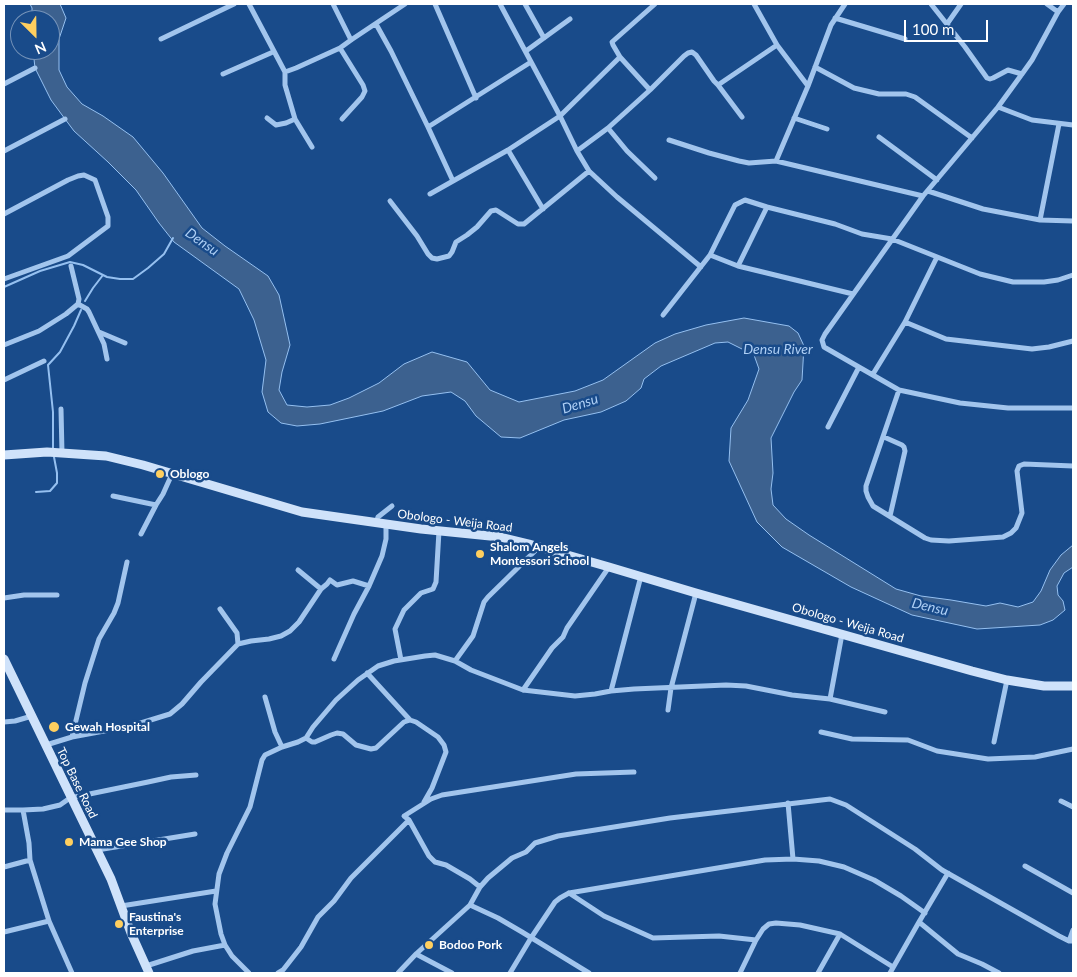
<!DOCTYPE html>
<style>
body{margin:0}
#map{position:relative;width:1077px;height:977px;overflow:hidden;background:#194b8a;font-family:Lato,sans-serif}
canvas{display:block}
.frame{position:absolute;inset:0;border:5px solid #fff;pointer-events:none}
.north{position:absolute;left:10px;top:10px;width:50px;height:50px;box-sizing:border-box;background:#194b8a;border:1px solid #7593b9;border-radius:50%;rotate:157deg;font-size:14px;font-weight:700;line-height:20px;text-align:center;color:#fff}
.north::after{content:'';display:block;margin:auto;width:18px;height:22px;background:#ffcf5f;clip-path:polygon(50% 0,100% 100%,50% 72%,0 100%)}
.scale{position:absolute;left:904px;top:20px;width:84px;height:22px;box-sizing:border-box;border:2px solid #fff;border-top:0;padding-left:6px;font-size:15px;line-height:18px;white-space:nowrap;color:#fff;-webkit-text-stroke:4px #194b8a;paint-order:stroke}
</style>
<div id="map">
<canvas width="1077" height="977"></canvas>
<div class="frame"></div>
<div class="north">N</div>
<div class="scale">100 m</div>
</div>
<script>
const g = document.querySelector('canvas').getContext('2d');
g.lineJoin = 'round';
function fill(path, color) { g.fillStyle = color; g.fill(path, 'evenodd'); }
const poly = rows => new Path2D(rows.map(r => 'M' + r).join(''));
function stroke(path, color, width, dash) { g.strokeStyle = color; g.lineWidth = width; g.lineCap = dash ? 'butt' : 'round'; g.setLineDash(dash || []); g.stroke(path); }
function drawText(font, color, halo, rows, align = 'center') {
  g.font = font + ' Lato,sans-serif'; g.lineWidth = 5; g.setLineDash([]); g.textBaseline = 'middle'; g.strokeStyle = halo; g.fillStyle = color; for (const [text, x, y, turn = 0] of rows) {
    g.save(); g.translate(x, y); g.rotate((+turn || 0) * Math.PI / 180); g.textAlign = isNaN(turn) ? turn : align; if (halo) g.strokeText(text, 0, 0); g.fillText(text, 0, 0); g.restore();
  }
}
const water = poly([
 [30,4,60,4,66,18,59,39,59,70,67,87,82,104,103,116,133,137,163,173,202,228,225,246,268,276,279,295,290,345,282,372,279,390,287,405,307,407,330,405,349,398,379,383,404,364,432,352,467,362,490,390,519,402,575,391,603,380,655,343,675,334,706,325,744,318,789,326,798,333,804,346,802,380,794,392,771,438,773,473,771,489,773,505,786,519,809,535,896,589,921,596,951,600,986,606,1000,603,1018,607,1033,602,1041,591,1050,570,1061,555,1073,545,1073,567,1064,573,1057,586,1058,595,1063,601,1065,610,1053,620,1040,625,977,629,912,615,851,587,782,547,757,522,729,461,731,428,748,400,759,369,754,355,728,342,715,343,661,366,644,379,641,388,626,401,601,412,564,420,520,438,501,437,476,416,465,401,451,392,422,396,383,411,320,424,297,426,281,423,268,412,262,392,266,360,254,320,239,289,174,242,159,223,136,190,108,162,74,131,65,119,51,100,35,68,33,50,50,50,50,20,32,20,32,8,30,4]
]);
fill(water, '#3c618f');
stroke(water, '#95c0f0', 1);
stroke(poly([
 [4,287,40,271,70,262,83,265,107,277,120,279,133,279,148,268,164,254,173,238],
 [85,301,93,288,103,275],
 [53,449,53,412,48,365,60,352,74,326,81,310],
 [36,492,50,491,57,483,57,473,54,457]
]), '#95c0f0', 2);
stroke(poly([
 [249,4,285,72,285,85,295,119,312,147],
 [333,4,351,40],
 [435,4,476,98],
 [500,4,560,116,577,151,589,171,617,197,701,267],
 [525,4,544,38],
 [754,4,777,45,808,86],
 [931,4,965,47,987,78,990,79,993,78,1008,70,1022,74],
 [1047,4,1058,12],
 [1064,4,1058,12,1032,60,1022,74,998,107,923,196,825,334,822,340,824,347,899,390,960,403,1008,408,1073,408],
 [835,18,905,39],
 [376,24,391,51,428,127,531,62],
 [947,24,961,4],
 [161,39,234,4],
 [526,51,570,19],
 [620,57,650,90],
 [815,67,854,88,879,94,906,94,915,97,972,138],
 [285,72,296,68,340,48],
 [223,74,273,52],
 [4,84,35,68],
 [718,85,777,45],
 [998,107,1032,120,1073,125],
 [267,118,276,125,286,123,295,119],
 [794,118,827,129],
 [342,119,362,97,365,91,363,85,340,48,351,40,405,4],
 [428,127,453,181],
 [608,128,627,151,655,178],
 [879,137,937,180],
 [669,140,709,153,739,161,749,163,776,161,923,196],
 [508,150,543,209],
 [4,151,65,119],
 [577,151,608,128,650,90,684,56,688,53,692,52,696,55,714,81,718,85,742,117],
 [776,161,808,86,831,25,845,4],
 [928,191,983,209,1040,220,1073,221],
 [430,194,508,150,560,116,620,57,613,45,612,42,655,4],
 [390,201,417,236,428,254,432,258,437,259,449,256,452,252,456,242,467,235,477,227,491,211,496,210,518,224,524,224,589,171],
 [4,214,68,180,78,176,84,175,95,180,108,217,108,226,68,256,4,279],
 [1040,220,1059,124],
 [710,255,738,266,853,294],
 [738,266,767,207],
 [78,304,87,309,89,312,104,344,107,359],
 [663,315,710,255,735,205,745,200,767,207,835,224,862,234,892,239,980,274,1013,282,1044,282,1058,280,1073,275],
 [905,322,946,339,1032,349,1049,347,1073,341],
 [99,332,125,343],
 [4,345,39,331,66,314,78,304,79,299,71,266],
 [873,374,905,322,937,257],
 [4,380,44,361],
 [899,390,866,486,866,491,868,497,873,506,925,538,931,540,949,541,1003,537,1011,533,1016,528,1022,513,1017,471,1019,466,1024,464,1073,466],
 [61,409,62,453],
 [828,427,859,367],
 [884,437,902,445,904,447,905,451,890,516],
 [113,496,156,505],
 [376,523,378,517,392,506],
 [141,534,156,505,163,494,172,474],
 [298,570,321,589],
 [4,598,24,595,57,595],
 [220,609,237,633,238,644],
 [842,634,830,699,885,712],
 [334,659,354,614,369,586,382,556,386,539,386,524],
 [401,660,395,629,404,610,421,593,433,589,436,582,439,531],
 [455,661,473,636,484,602,488,597,539,547],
 [367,673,410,720],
 [523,690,552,648,563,637,567,628,609,567],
 [611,691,641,576],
 [265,697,275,732,282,747],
 [668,710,671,688,696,593],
 [4,722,15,721,32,716],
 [821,732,852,739,908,740,937,751,988,759,1035,757,1073,749],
 [72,737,85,683,99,639,103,632,114,613,118,603,127,562],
 [306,738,312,742,315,742,331,735,337,733,343,734,356,745,371,749,376,748,404,722,410,720,416,722,438,737,444,745,446,752,432,788,424,802],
 [994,742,1007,680],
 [46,745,72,737,131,726,170,714,182,704,201,682,238,644,251,641,269,639,281,636,290,631,299,622,321,589,327,584,330,580,337,585,353,581,369,586],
 [1061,801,1073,807],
 [788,803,793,859],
 [4,810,23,810],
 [97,850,195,834],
 [1025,866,1073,893],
 [4,867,30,860],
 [480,887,470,879,446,865,435,862,429,856,409,820,404,816,431,799,442,795,576,774,634,772],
 [569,893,604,916,653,938,719,936,756,940],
 [470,905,498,918,522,932,589,973],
 [121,906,216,891],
 [919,922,958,954,982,964,999,973],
 [4,932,49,921],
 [1069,941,1073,930],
 [416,954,452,973],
 [146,966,193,951,225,945],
 [72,973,49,921,30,860,29,843,23,810,43,809,60,805,70,798,148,782,171,777,196,775],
 [249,973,232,956,225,945,221,934,215,904,219,874,227,853,250,807,262,760,265,755,282,747,298,742,306,738,313,727,336,700,358,680,378,666,394,661,425,656,435,655,455,661,471,670,523,690,575,696,595,694,611,691,634,689,726,685,746,686,792,695,830,699],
 [278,973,283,970,301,947,318,917,334,901,351,878,409,820],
 [398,973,416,954,470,905,480,887,488,878,512,858,526,852,535,843,558,836,670,818,830,799,846,805,915,849,942,870,1059,936,1069,941,1073,941],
 [510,973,531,938,555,902,560,898,569,893,765,860,793,859,819,861,844,867,874,880,901,896,925,913],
 [740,973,756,940,763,929,769,924,776,923,800,925,840,934,893,967],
 [818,973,840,934],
 [890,973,919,922,948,873]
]), '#a2c5ed', 5);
stroke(poly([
 [4,455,47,452,106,456,143,465,302,512,421,529,500,537,529,544,609,567,696,593,972,671,1007,680,1044,686,1073,686],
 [4,659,111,879,131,933,149,973]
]), '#cfe2fa', 9);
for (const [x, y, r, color] of [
 [160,474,5,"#ffcf5f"],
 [480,554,5,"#ffcf5f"],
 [54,727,6,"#ffcf5f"],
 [69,842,5,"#ffcf5f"],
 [119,924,5,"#ffcf5f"],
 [429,945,5,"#ffcf5f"]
]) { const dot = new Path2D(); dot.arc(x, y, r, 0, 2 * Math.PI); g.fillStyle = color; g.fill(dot); stroke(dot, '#194b8a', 2); }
drawText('bold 12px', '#fff', '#194b8a', [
 ["Oblogo",170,474],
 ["Shalom Angels",490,547],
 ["Montessori School",490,561],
 ["Gewah Hospital",65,727],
 ["Mama Gee Shop",79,842],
 ["Faustina's",129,917],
 ["Enterprise",129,931],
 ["Bodoo Pork",439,945]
], 'left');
drawText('12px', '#fff', '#194b8a', [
 ["Obologo - Weija Road",455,521,7],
 ["Obologo - Weija Road",848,623,16],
 ["Top Base Road",77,783,64]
]);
drawText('italic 14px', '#aecff5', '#194b8a', [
 ["Densu",202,242,35],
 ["Densu River",778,349],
 ["Densu",580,404,-17],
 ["Densu",930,607,13]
]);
</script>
